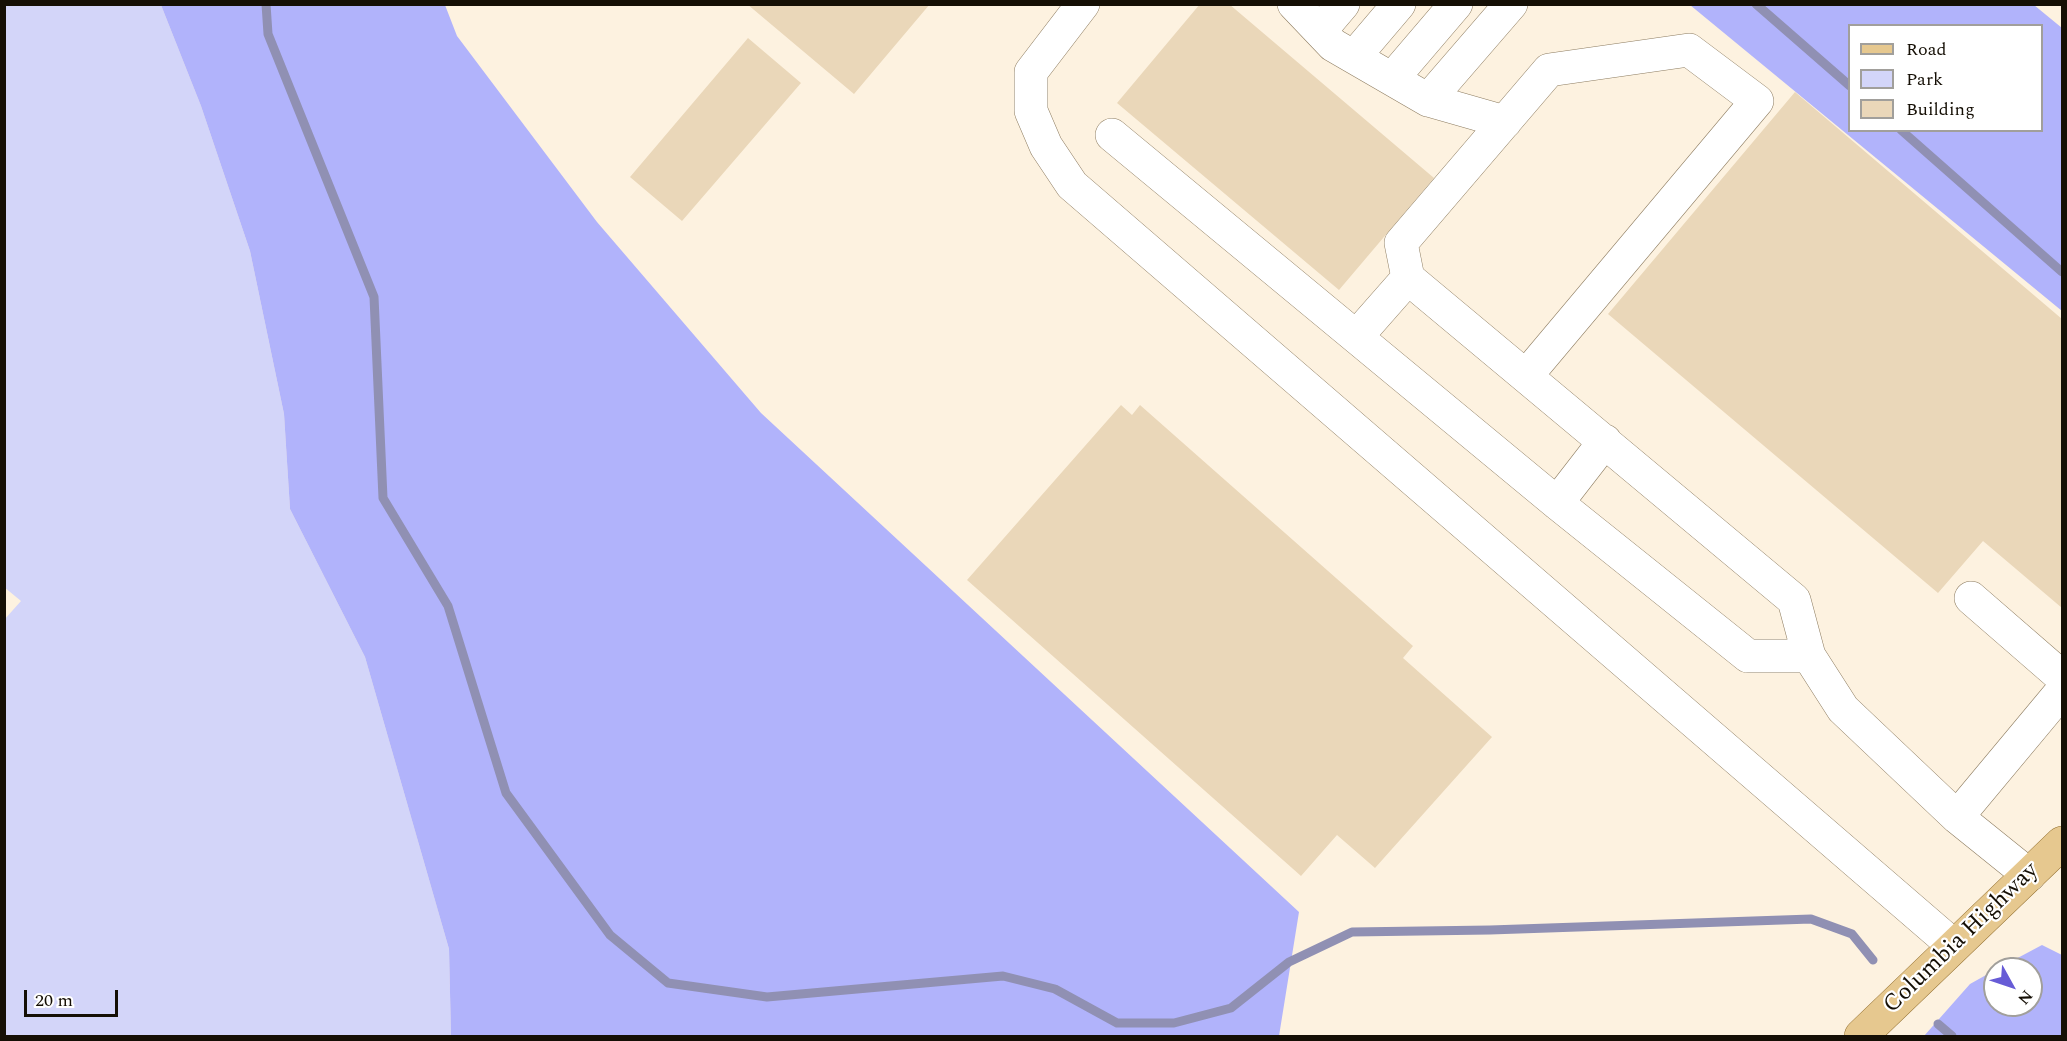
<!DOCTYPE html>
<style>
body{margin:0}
#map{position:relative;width:2067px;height:1041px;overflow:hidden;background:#fdf2e0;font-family:Spectral,serif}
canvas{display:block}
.frame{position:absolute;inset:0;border:6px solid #150f05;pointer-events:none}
.legend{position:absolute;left:1848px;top:24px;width:195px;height:108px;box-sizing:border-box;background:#fff;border:2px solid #a19f9b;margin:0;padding:8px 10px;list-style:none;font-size:18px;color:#150f05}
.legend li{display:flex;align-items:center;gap:12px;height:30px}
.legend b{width:30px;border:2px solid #a19f9b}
.north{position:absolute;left:1983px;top:957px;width:60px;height:60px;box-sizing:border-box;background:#fff;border:2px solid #a19f9b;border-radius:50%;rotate:130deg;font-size:16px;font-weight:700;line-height:24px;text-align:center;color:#150f05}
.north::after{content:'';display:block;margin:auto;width:21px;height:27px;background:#675cd6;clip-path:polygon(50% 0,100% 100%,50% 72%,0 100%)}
.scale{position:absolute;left:24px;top:990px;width:94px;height:27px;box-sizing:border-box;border:3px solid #150f05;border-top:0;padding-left:8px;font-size:18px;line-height:21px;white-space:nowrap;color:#150f05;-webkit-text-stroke:4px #fff;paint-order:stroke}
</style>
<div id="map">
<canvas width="2067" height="1041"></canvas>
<div class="frame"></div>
<ul class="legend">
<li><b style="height:8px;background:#e6c88f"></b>Road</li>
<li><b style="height:16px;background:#d3d5f9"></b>Park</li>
<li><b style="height:16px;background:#ead7b9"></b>Building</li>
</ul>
<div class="north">N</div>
<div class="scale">20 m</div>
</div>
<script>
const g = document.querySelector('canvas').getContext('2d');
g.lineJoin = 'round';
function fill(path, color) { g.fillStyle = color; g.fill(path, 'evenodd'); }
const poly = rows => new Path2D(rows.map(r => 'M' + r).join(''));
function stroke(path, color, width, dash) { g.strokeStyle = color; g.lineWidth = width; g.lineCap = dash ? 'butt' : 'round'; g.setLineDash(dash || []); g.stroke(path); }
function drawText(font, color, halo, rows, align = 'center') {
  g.font = font + ' Spectral,serif'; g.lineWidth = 4.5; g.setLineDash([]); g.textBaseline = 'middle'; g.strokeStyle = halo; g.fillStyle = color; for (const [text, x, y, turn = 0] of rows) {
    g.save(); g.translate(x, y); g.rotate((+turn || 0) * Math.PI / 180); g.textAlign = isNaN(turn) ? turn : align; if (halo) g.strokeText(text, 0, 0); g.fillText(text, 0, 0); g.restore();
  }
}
fill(poly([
 [5,5,161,5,201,106,250,251,284,414,290,509,365,657,449,949,451,1036,5,1036,4,620,21,601,4,587]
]), '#d3d5f9');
fill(poly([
 [161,5,445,5,457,36,597,222,761,413,1299,912,1279,1036,451,1036,449,949,365,657,290,509,284,414,250,251,201,106],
 [1690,5,2034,5,2062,28,2062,311],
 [1850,26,2042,26,2042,130,1850,130],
 [2042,945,2062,955,2062,1036,1924,1036,1970,984,1995,970,1995,1005,2031,1005,2031,969,1997,969]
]), '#b1b3fb');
stroke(poly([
 [266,4,268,34,374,297,383,498,448,606,506,793,610,935,668,983,767,997,1003,976,1055,989,1117,1023,1174,1023,1231,1008,1289,962,1352,932,1490,930,1811,919,1852,934,1873,960],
 [1756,4,1850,86],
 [1901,130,2062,272],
 [1938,1024,1952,1036]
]), '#9090b3', 9);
fill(poly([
 [747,4,930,4,854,94],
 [1200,4,1229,4,1434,178,1339,290,1117,103],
 [748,38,801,83,682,221,630,177],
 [1795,92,2062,319,2062,608,1983,541,1938,593,1608,314],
 [1121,405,1132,415,1140,405,1413,646,1403,658,1492,737,1375,868,1337,835,1301,876,967,580]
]), '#ead7b9');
const minor = poly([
 [1083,4,1031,72,1031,111,1046,146,1072,185,1954,946],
 [1294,4,1333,45,1428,100,1505,122],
 [1320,31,1343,4],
 [1354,57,1399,4],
 [1392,79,1456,4],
 [1428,100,1511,4],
 [1112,135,1557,503,1748,656,1809,656,1843,709,1957,817,2029,875],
 [1408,278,1401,243,1549,70,1689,50,1757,101,1526,376],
 [1357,336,1408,278,1794,600,1809,656],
 [1557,503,1605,441],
 [1971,598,2062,677],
 [1957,817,2062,691]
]);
const major = poly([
 [1861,1036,2062,843]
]);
stroke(minor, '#8d7c60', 34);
stroke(major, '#926f2f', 34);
stroke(minor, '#fff', 33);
stroke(major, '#e6c88f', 33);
drawText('24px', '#150f05', '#fff', [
 ["Columbia Highway",1962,939,-44]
]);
</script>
